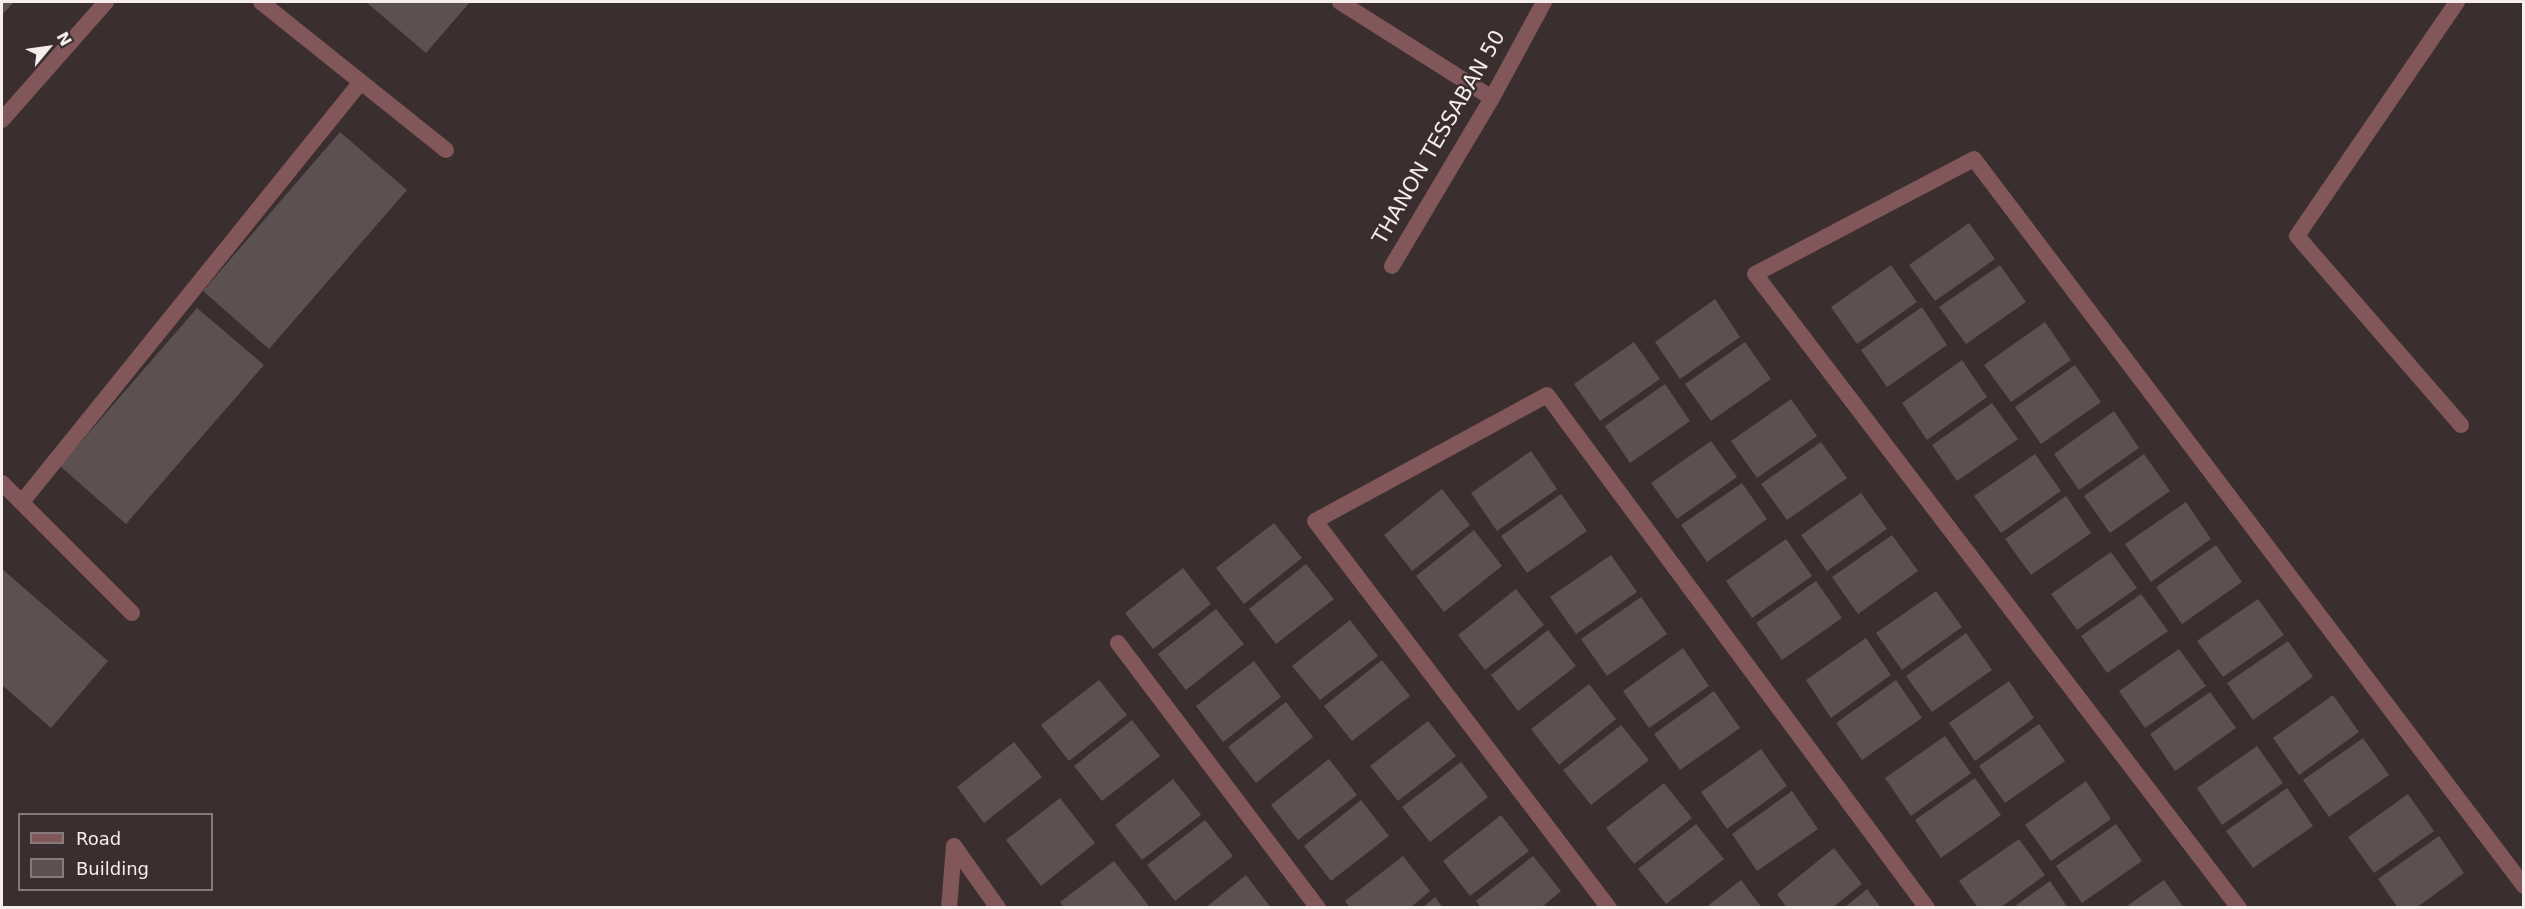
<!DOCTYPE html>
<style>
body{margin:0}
#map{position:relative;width:2525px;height:909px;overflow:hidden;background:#3b2e2f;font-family:"DejaVu Sans",sans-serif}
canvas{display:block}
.frame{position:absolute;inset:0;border:3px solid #f6eded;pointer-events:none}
.legend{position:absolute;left:18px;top:813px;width:195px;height:78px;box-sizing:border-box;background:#3b2e2f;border:2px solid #867a7b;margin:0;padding:8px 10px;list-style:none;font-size:18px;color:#f6eded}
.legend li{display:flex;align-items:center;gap:12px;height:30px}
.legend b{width:30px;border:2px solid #867a7b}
.north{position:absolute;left:18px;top:18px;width:60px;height:60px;-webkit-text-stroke:4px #3b2e2f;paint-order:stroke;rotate:61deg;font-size:16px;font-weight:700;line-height:24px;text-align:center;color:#f6eded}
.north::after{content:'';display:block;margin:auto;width:21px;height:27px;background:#f6eded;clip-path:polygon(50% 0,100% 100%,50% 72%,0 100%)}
</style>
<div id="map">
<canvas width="2525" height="909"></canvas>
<div class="frame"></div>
<ul class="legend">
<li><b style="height:8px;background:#815759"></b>Road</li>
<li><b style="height:16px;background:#5d5050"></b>Building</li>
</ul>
<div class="north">N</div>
</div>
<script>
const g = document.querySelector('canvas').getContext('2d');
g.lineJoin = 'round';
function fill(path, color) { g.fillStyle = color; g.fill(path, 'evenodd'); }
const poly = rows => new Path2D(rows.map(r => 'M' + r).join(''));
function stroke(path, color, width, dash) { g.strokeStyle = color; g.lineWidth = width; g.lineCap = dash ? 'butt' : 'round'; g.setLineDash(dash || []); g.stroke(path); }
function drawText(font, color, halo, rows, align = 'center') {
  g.font = font + ' "DejaVu Sans",sans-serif'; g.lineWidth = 5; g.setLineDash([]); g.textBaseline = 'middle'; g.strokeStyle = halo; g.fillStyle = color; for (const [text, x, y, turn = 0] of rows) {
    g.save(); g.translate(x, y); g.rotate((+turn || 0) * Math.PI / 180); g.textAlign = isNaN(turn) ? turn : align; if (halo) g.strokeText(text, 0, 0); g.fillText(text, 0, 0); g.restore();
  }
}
fill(poly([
 [2,2,14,2,2,15],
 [366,2,470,2,426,53],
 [340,132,407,190,269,349,203,291],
 [1969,223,1995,259,1935,301,1909,265],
 [1891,265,1917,302,1857,344,1831,307],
 [2000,265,2026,302,1966,344,1939,307],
 [1715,299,1740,337,1680,379,1655,342],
 [1922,307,1947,345,1887,387,1861,350],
 [197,308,264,365,126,524,60,466],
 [2045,322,2071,360,2011,402,1984,365],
 [1634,342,1660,379,1600,421,1574,384],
 [1745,342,1771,379,1711,421,1685,384],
 [1962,360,1987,397,1927,440,1902,403],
 [2075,365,2101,402,2041,444,2015,407],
 [1665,384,1690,421,1630,463,1605,426],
 [1791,399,1817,436,1757,478,1731,441],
 [1992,403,2018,439,1957,481,1932,445],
 [2114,411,2139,448,2079,490,2054,454],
 [1711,441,1737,477,1677,519,1651,483],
 [1821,442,1847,478,1787,520,1761,484],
 [1531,451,1557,489,1497,531,1471,493],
 [2035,454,2061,491,2001,533,1974,496],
 [2144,454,2170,491,2110,533,2084,496],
 [1742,483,1767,519,1707,562,1681,525],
 [1442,489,1470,525,1412,571,1384,535],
 [1861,493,1887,529,1827,571,1801,535],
 [1561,494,1587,531,1527,573,1501,536],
 [2066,496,2091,533,2031,575,2005,539],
 [2186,502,2211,539,2151,582,2125,544],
 [1274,523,1302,558,1244,604,1216,568],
 [1474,530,1502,566,1444,612,1416,576],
 [1892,535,1918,571,1858,614,1832,577],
 [1786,539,1812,576,1752,618,1726,581],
 [2216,545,2242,582,2182,624,2156,587],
 [2111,552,2137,588,2077,630,2051,594],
 [1611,555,1637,592,1576,634,1550,597],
 [1306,564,1334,599,1276,644,1249,609],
 [1183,568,1211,604,1153,649,1125,613],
 [2,569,108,661,51,728,2,685],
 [1816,581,1842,618,1782,660,1756,623],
 [1516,589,1544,625,1485,670,1458,635],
 [1936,591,1962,627,1902,670,1876,633],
 [2141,594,2168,631,2107,673,2081,636],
 [1641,597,1667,634,1607,676,1581,639],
 [2258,599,2284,635,2223,677,2197,641],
 [1216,609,1244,644,1186,690,1158,654],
 [1350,620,1378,656,1320,700,1292,666],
 [1548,630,1576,666,1518,711,1491,675],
 [1966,633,1992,670,1932,712,1906,676],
 [1866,638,1891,675,1831,718,1806,680],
 [2288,641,2313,677,2253,720,2227,683],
 [1683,648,1709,686,1649,728,1623,691],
 [2179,649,2206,686,2145,728,2119,691],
 [1382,660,1410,696,1352,741,1324,706],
 [1254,661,1281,697,1223,742,1196,706],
 [1099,680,1127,715,1069,761,1041,725],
 [1896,680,1922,718,1862,760,1836,723],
 [2009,681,2034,718,1975,761,1949,723],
 [1589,684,1616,719,1559,765,1531,729],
 [1714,691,1740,728,1680,770,1654,734],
 [2210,692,2236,728,2175,771,2150,734],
 [2333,695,2359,732,2299,775,2273,738],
 [1286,702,1313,737,1256,783,1228,747],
 [1132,720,1160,756,1102,801,1074,766],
 [1428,721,1456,756,1398,801,1370,766],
 [2039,724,2065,761,2005,803,1979,766],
 [1621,725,1649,760,1591,805,1563,770],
 [1945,736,1971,773,1911,816,1885,778],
 [2363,738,2389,775,2329,817,2303,780],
 [1014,742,1042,777,984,823,957,787],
 [2257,746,2283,783,2222,825,2197,788],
 [1761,749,1787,786,1727,829,1701,792],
 [1329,759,1357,795,1298,840,1271,805],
 [1461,762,1488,797,1430,842,1402,807],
 [1975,778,2001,815,1941,858,1915,820],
 [1173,779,1201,815,1142,860,1115,825],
 [2086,781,2111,819,2051,861,2025,825],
 [1664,783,1692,818,1634,864,1606,828],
 [2287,788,2313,826,2253,868,2226,831],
 [1792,791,1818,829,1757,871,1732,834],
 [2408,794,2434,831,2374,873,2348,837],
 [1060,798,1095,843,1041,886,1006,840],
 [1361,800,1389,836,1331,881,1304,846],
 [1501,815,1529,851,1470,896,1443,861],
 [1205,820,1233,856,1175,901,1147,865],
 [1696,824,1724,859,1666,904,1638,869],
 [2116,824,2142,861,2082,903,2056,866],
 [2439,836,2464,873,2416,908,2398,908,2378,879],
 [2019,839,2045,875,2000,908,1978,908,1959,881],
 [1834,848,1862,884,1832,908,1787,908,1777,894],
 [1403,856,1430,891,1410,908,1350,908,1345,901],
 [1533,856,1561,891,1541,908,1481,908,1476,901],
 [1114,861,1149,906,1064,908,1060,902],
 [1246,875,1271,908,1205,908],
 [1741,880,1762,908,1705,908],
 [2164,880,2184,908,2124,908],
 [2050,881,2068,908,2012,908],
 [1867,889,1881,908,1844,908],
 [1435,897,1443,908,1422,908]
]), '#5d5050');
stroke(poly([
 [2457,2,2297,236,2461,425]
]), '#815759', 16);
stroke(poly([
 [261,2,446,150],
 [1340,2,1492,98],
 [2,120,106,2],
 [1392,266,1492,98,1544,2],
 [2,483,132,613],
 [22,502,360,83],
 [1118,643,1318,908],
 [954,846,998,908],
 [949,908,954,846],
 [1609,908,1315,521,1547,395,1927,908],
 [2239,908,1755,274,1974,159,2524,886]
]), '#815759', 16);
drawText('21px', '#f6eded', '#3b2e2f', [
 ["THANON TESSABAN 50",1440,138,-60]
]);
</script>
